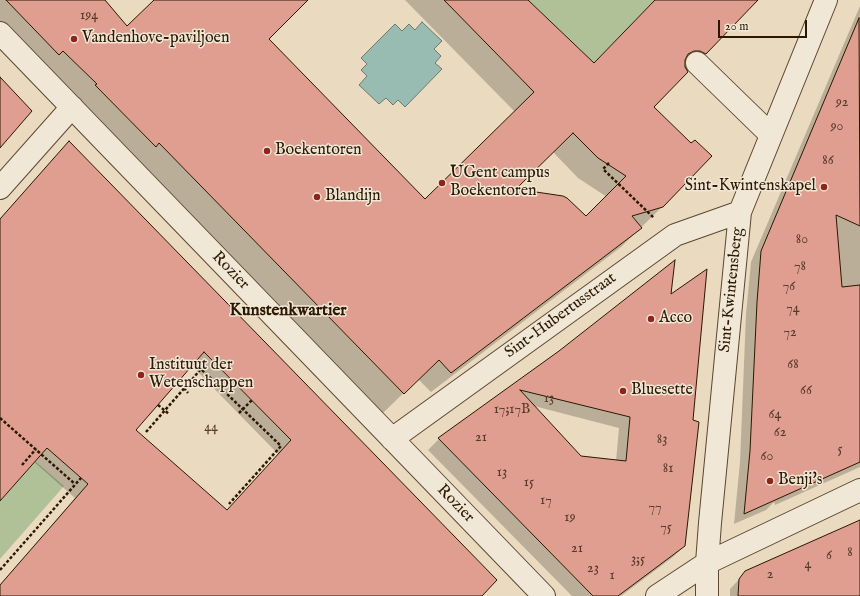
<!DOCTYPE html>
<style>
body{margin:0}
#map{position:relative;width:860px;height:596px;overflow:hidden;background:#eadac0;font-family:"IM FELL English",serif}
canvas{display:block}
.scale{position:absolute;left:718px;top:20px;width:89px;height:18px;box-sizing:border-box;border:2px solid #2a1800;border-top:0;padding-left:5px;font-size:12px;line-height:14px;white-space:nowrap;color:#2a1800;-webkit-text-stroke:3px #f1e7d6;paint-order:stroke}
</style>
<div id="map">
<canvas width="860" height="596"></canvas>
<div class="scale">20 m</div>
</div>
<script>
const g = document.querySelector('canvas').getContext('2d');
g.lineJoin = 'round';
function fill(path, color) { g.fillStyle = color; g.fill(path, 'evenodd'); }
const poly = rows => new Path2D(rows.map(r => 'M' + r).join(''));
function stroke(path, color, width, dash) { g.strokeStyle = color; g.lineWidth = width; g.lineCap = dash ? 'butt' : 'round'; g.setLineDash(dash || []); g.stroke(path); }
function drawText(font, color, halo, rows, align = 'center') {
  g.font = font + ' "IM FELL English",serif'; g.lineWidth = 3; g.setLineDash([]); g.textBaseline = 'middle'; g.strokeStyle = halo; g.fillStyle = color; for (const [text, x, y, turn = 0] of rows) {
    g.save(); g.translate(x, y); g.rotate((+turn || 0) * Math.PI / 180); g.textAlign = isNaN(turn) ? turn : align; if (halo) g.strokeText(text, 0, 0); g.fillText(text, 0, 0); g.restore();
  }
}
fill(poly([
 [528,0,655,0,594,63],
 [35,461,64,486,0,559,0,501]
]), '#b1c197');
const water = poly([
 [422,22,442,41,434,49,441,56,435,63,442,69,405,107,398,100,393,105,386,98,379,104,359,85,367,76,361,70,367,64,361,58,395,24,402,31,409,24,415,30,422,22]
]);
fill(water, '#98bbb2');
stroke(water, '#6c7a6b', 1);
fill(poly([
 [0,0,103,0,127,27,156,0,307,0,268,39,425,200,515,112,405,0,527,0,594,64,656,0,757,0,653,107,662,207,621,247,431,392,418,379,383,413,139,162,0,34],
 [553,152,578,178,607,197,586,218,514,190],
 [860,6,860,467,775,505,774,502,766,510,734,524,740,462,746,314,751,262],
 [56,156,481,596,0,596,0,585,75,498,33,461,0,499,0,219],
 [191,365,278,454,227,511,134,430],
 [670,296,692,421,684,546,673,557,621,596,572,596,428,450,439,439,560,352],
 [534,406,619,428,616,461,581,457],
 [746,572,791,596,730,596,730,589]
]), '#0003');
const building = poly([
 [6,0,105,0,127,26,154,0,308,0,269,39,425,199,534,92,444,0,528,0,594,63,655,0,758,0,706,54,700,51,694,51,688,54,685,60,685,67,688,72,654,107,691,143,695,140,712,156,663,207,632,216,642,228,451,373,439,360,404,394,159,143,156,147,95,85,97,84,63,51,59,55,6,0],
 [573,133,598,158,626,176,586,216,567,198,563,196,516,189,573,133],
 [859,18,860,226,836,215,842,287,860,285,860,462,744,514,750,451,757,302,761,251,859,18],
 [0,77,32,111,0,148,0,77],
 [69,141,497,580,482,596,0,596,0,585,88,484,47,448,0,501,0,219,69,141],
 [204,352,291,440,227,510,136,430,204,352],
 [675,260,671,294,707,269,693,420,699,422,685,546,618,596,593,596,438,438,559,351,675,260],
 [520,390,630,417,626,461,581,456,520,390],
 [860,520,860,596,738,596,739,579,745,571,860,520]
]);
fill(building, '#df9e8f');
stroke(building, '#2a1800', 1);
const minor = poly([
 [0,33,544,596],
 [697,63,771,135],
 [0,188,72,107],
 [392,439,675,235,740,212],
 [657,596,707,563,860,490],
 [707,596,707,563,710,523,740,212,826,0]
]);
stroke(minor, '#5a4830', 24);
stroke(poly([
 [609,163,603,169,654,218],
 [184,388,188,393],
 [0,418,75,484],
 [146,432,201,369,281,446,229,504],
 [22,465,36,449],
 [0,570,81,478]
]), '#2a1800', 2.5, [3, 2]);
stroke(minor, '#f1e7d6', 22);
stroke(poly([
 [158,405,169,414],
 [239,413,252,400]
]), '#2a1800', 2.5, [3, 2]);
for (const [x, y, r, color] of [
 [74,39,4,"#8f2418"],
 [267,151,4,"#8f2418"],
 [442,183,4,"#8f2418"],
 [824,187,4,"#8f2418"],
 [317,197,4,"#8f2418"],
 [651,319,4,"#8f2418"],
 [141,375,4,"#8f2418"],
 [623,391,4,"#8f2418"],
 [770,481,4,"#8f2418"]
]) { const dot = new Path2D(); dot.arc(x, y, r, 0, 2 * Math.PI); g.fillStyle = color; g.fill(dot); stroke(dot, '#f1e7d6', 1.5); }
drawText('14px', '#573a24', null, [
 ["194",89,16],
 ["92",842,103],
 ["90",837,127],
 ["86",828,161],
 ["80",802,240],
 ["78",800,267],
 ["76",789,287],
 ["74",793,309],
 ["72",790,333],
 ["68",793,365],
 ["66",806,391],
 ["13",549,399],
 ["17;17B",512,410],
 ["64",775,415],
 ["44",211,428],
 ["62",780,433],
 ["21",481,438],
 ["83",662,440],
 ["5",840,450],
 ["60",767,457],
 ["81",668,469],
 ["13",502,473],
 ["15",529,483],
 ["17",546,501],
 ["77",655,508],
 ["19",570,518],
 ["75",666,528],
 ["21",577,549],
 ["8",850,553],
 ["6",829,556],
 ["3;5",638,560],
 ["4",808,565],
 ["23",593,569],
 ["2",770,575],
 ["1",612,576]
]);
drawText('16px', '#2a1800', '#f1e7d6', [
 ["Vandenhove-paviljoen",82,39],
 ["Boekentoren",275,151],
 ["UGent campus",450,174],
 ["Boekentoren",450,192],
 ["Sint-Kwintenskapel",816,187,"right"],
 ["Blandijn",325,197],
 ["Acco",659,319],
 ["Instituut der",149,366],
 ["Wetenschappen",149,384],
 ["Bluesette",631,391],
 ["Benji's",778,481]
], 'left');
drawText('16px', '#2a1800', '#f1e7d6', [
 ["Rozier",230,271,46],
 ["Sint-Kwintensberg",732,290,-84],
 ["Sint-Hubertusstraat",561,316,-36],
 ["Rozier",455,504,46]
]);
drawText('bold 17px', '#2a1800', '#f1e7d6', [
 ["Kunstenkwartier",288,312]
]);
</script>
